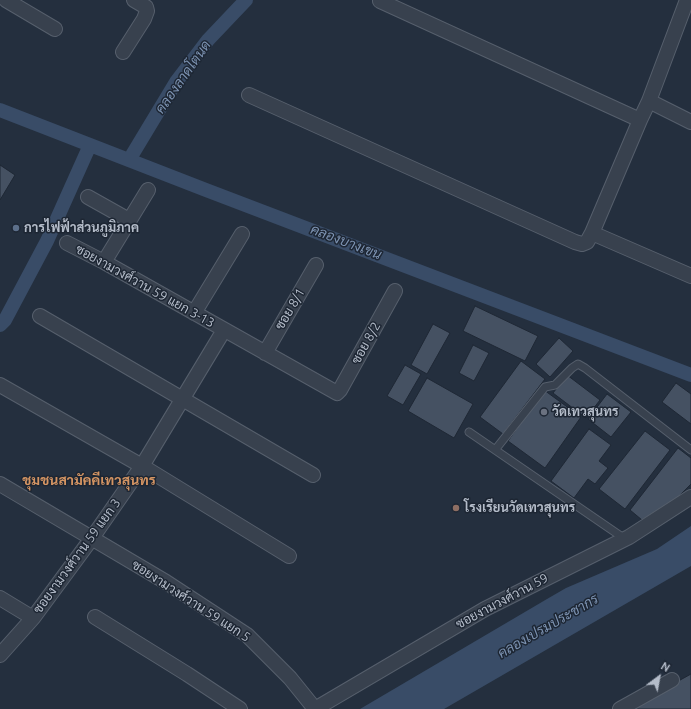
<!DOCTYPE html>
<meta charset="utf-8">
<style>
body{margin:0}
#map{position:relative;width:691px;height:709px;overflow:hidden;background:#242f3e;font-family:Ubuntu,sans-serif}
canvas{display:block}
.north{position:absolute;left:639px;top:657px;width:40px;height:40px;-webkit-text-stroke:3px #1d2633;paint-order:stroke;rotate:32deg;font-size:11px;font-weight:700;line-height:16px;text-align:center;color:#b4bcc9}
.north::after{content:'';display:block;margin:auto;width:14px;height:18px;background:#b4bcc9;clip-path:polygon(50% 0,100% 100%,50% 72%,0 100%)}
</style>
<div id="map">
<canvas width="691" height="709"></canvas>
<div class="north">N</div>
</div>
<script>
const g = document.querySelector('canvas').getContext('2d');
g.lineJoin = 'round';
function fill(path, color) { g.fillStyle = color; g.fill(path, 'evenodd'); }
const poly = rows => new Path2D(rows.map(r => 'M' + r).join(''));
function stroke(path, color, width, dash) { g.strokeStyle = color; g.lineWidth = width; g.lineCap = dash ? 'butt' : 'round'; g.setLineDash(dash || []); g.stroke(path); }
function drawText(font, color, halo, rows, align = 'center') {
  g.font = font + ' Ubuntu,Sarabun,sans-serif'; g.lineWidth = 3; g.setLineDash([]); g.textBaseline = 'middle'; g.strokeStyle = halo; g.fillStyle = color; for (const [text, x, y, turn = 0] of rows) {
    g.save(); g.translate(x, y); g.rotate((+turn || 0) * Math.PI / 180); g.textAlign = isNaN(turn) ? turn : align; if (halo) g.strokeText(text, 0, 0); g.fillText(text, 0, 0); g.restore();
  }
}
fill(poly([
 [691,526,691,566,444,709,360,709,547,599,566,588,657,549]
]), '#394c67');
stroke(poly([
 [0,110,206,190,691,375],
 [129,160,176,82,208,40,246,0],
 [0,325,5,320,47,241,90,145]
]), '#394c67', 14);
const building = poly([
 [0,165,15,175,0,200,0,165],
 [475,306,538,336,525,361,463,331,475,306],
 [433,324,450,333,427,374,411,365,433,324],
 [559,338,573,351,550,377,536,364,559,338],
 [473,345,489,353,474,381,459,373,473,345],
 [521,361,545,379,503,434,480,417,521,361],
 [405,365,421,374,403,405,387,396,405,365],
 [567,375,600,400,586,418,553,393,567,375],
 [427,378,473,404,454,438,408,411,427,378],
 [676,383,691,394,691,424,662,402,676,383],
 [544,390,581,417,545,468,508,441,544,390],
 [607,394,631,412,611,437,588,419,607,394],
 [589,429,611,445,599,461,608,468,595,484,588,479,574,498,551,481,589,429],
 [645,431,670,450,625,509,599,489,645,431],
 [678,448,691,458,691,484,677,498,642,520,630,510,678,448],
 [691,674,691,709,628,709,691,674]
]);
fill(building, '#455162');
stroke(building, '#1f2835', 1);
const lane = poly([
 [469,432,625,539],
 [495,450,545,387,555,385,572,368,578,364,585,368,691,450]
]);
const street = poly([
 [6,0,55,29],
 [380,1,640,120],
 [123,52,144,19,147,11,146,7,134,0],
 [249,95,575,242,582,244,587,242,592,233,640,120,649,101,687,0],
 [649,101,691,122],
 [88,197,129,220],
 [592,233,691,276],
 [67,243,104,262,337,393,340,390,395,291],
 [104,262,148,190],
 [194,313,242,234],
 [40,316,313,475],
 [265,353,316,265],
 [0,385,142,466,289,556],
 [0,484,166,582,247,635,290,678,315,709],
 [0,598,33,618],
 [95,617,187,674,240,709],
 [0,655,33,618,92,538,142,466,224,330],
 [315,709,485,609,629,537,691,497],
 [620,709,672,680]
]);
stroke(lane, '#565f6c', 9);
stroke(street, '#565f6c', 16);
stroke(lane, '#38414e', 7);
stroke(street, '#38414e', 14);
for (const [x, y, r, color] of [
 [16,228,4,"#5c6f8a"],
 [544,412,4,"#6b7280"],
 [456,508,4,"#8d6e63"]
]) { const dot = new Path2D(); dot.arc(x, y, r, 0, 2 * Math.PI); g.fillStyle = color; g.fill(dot); stroke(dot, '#1d2633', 1.5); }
drawText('bold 13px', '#b4bcc9', '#1d2633', [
 ["การไฟฟ้าส่วนภูมิภาค",24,228],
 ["วัดเทวสุนทร",552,412],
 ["โรงเรียนวัดเทวสุนทร",464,508]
], 'left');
drawText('13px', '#b4bcc9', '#1d2633', [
 ["ซอยงามวงศ์วาน 59 แยก 3-13",145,286,29],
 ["ซอย 8/1",290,309,-60],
 ["ซอย 8/2",366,343,-61],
 ["ซอยงามวงศ์วาน 59 แยก 3",77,556,-54],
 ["ซอยงามวงศ์วาน 59 แยก 5",191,601,33],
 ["ซอยงามวงศ์วาน 59",502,601,-28]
]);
drawText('italic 14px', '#7c92b1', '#1d2633', [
 ["คลองลาดโตนด",183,77,-55],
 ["คลองบางเขน",346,242,21],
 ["คลองเปรมประชากร",548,626,-30]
]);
drawText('bold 14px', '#d59563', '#1d2633', [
 ["ชุมชนสามัคคีเทวสุนทร",89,480]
]);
</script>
